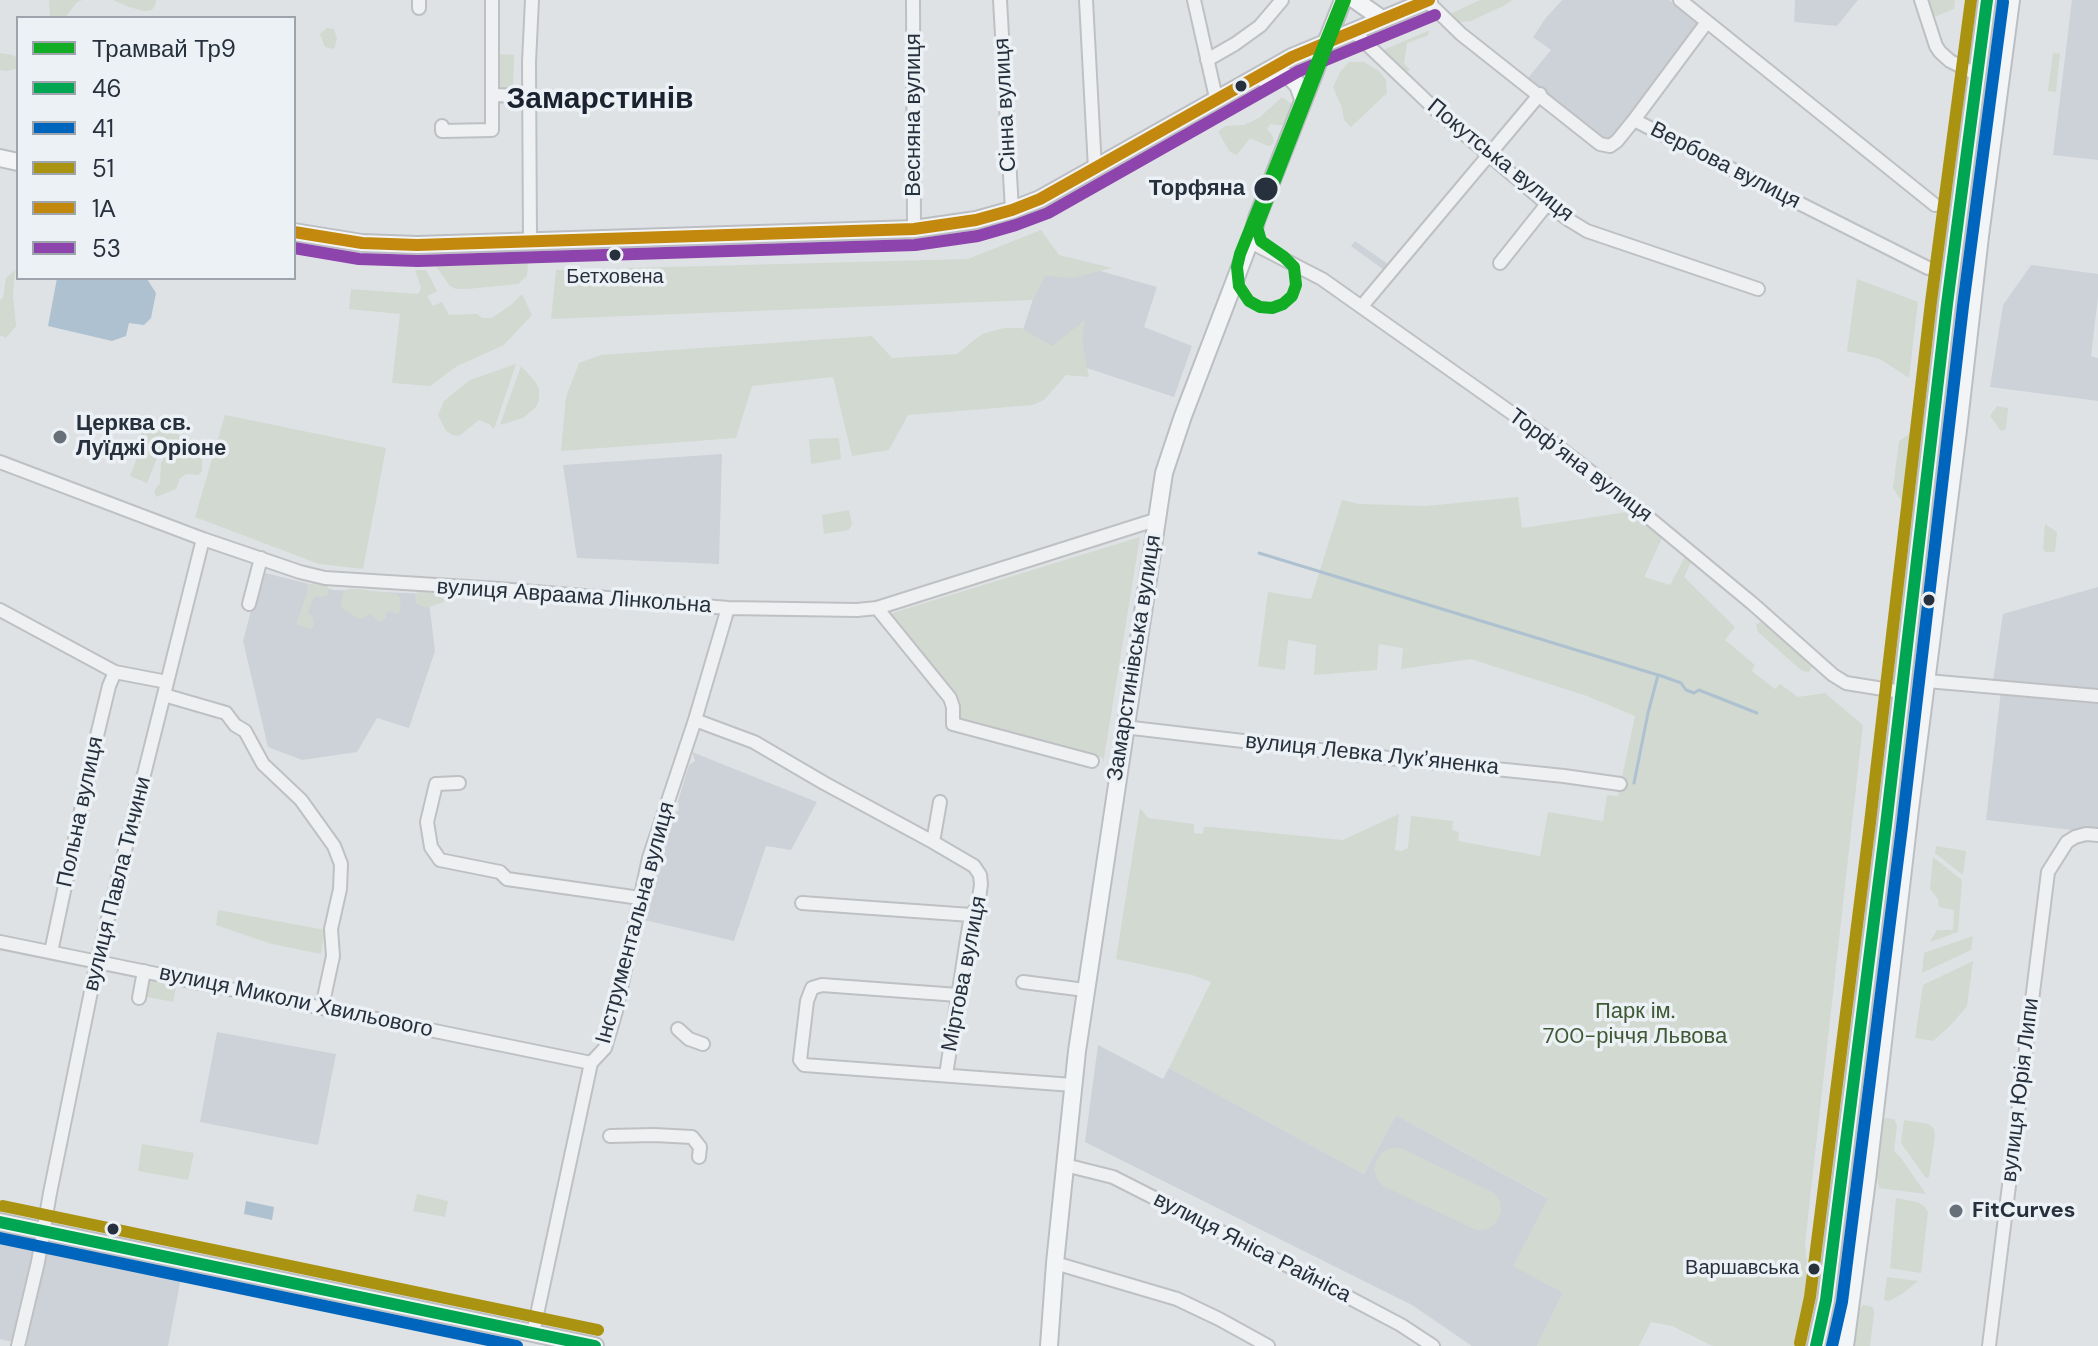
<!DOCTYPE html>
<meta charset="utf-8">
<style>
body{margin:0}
#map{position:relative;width:2098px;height:1346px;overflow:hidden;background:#dfe2e5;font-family:"DM Sans",sans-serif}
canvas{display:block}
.legend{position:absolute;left:16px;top:16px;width:280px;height:264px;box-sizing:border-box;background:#ecf1f5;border:2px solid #9da4ab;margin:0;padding:10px 14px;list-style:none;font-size:24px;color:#27313d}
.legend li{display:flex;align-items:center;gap:16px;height:40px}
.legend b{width:40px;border:2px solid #9da4ab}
</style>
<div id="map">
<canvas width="2098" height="1346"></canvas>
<ul class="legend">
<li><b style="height:10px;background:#10ad25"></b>Трамвай Тр9</li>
<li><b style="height:10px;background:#00a651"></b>46</li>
<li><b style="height:10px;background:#0065bd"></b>41</li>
<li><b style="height:10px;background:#ab9312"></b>51</li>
<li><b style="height:10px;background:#c3890f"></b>1А</li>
<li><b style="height:10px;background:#8e44ad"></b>53</li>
</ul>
</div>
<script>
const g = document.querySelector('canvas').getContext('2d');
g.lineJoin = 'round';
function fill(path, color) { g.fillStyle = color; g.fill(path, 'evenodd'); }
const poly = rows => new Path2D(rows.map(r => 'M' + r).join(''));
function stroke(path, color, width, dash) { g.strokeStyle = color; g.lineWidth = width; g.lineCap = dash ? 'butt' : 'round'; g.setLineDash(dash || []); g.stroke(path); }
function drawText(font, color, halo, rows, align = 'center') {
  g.font = font + ' "DM Sans",sans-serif'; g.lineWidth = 7; g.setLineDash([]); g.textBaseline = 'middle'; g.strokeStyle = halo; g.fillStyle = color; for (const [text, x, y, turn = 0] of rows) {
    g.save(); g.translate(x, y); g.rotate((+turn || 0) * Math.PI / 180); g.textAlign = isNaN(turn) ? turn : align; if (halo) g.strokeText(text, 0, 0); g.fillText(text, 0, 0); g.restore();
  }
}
fill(poly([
 [1562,0,1669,0,1701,24,1614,139,1609,142,1600,139,1527,79,1551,50,1533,37,1545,19],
 [1795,0,1858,0,1837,26,1794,22],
 [2072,0,2098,0,2098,160,2053,155],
 [1355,241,1388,264,1384,270,1351,246],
 [1047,256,1157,287,1144,327,1192,346,1174,397,1018,345],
 [2031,265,2098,274,2098,297,2091,356,2098,358,2098,401,1990,387,2003,305],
 [722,454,719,564,577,558,563,465],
 [261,572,334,590,428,594,435,651,409,728,377,718,357,752,302,760,268,747,243,641],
 [2098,587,2098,690,1993,681,2003,614],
 [2001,691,2098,699,2098,833,1986,820],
 [692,752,817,802,791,850,766,846,734,941,640,919,644,901,654,895,650,885,673,815,679,810,678,801,689,765,695,761],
 [217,1032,336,1054,318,1145,200,1122],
 [1098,1045,1163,1079,1169,1068,1364,1174,1396,1115,1549,1199,1563,1293,1537,1346,1472,1346,1412,1305,1085,1142],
 [0,1227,35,1234,39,1243,13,1342,0,1339],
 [50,1242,183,1267,168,1346,26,1346]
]), '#cdd2d8');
fill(poly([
 [49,0,82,0,76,3,65,18,50,18],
 [113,0,156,0,156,3,152,10,144,11,129,7],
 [1480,0,1512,0,1503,6,1471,21,1458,22,1452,13],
 [1928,0,1955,0,1954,9,1934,17],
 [1992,0,2005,0,1966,311,1962,314,1958,313,1953,309],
 [327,28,334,29,337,39,334,49,325,47,320,34],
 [1430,30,1427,36,1407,43,1404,63,1410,70,1399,75,1374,54],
 [0,53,13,55,18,59,16,69,7,71,0,70],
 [2053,53,2060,54,2056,92,2048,91],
 [496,54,514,55,513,90,496,89],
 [1349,62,1364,62,1379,71,1386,80,1387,93,1351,127,1344,120,1342,108,1333,87,1340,72],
 [1282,97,1293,105,1286,126,1270,124,1267,129,1272,135,1274,141,1272,145,1268,146,1250,138,1237,155,1230,152,1218,132,1225,126,1244,125,1259,118],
 [1041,230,1059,255,1112,268,1073,278,1045,276,1033,300,551,319,556,270,968,259],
 [525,255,528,262,527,276,518,284,467,289,456,289,450,286,430,258],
 [15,270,13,295,16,326,6,338,0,335,0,300,3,298,6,278],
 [415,270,426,270,437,291,427,296,433,306,442,302,449,315,477,314,482,318,492,318,511,305,522,294,532,315,504,345,457,366,430,386,392,383,400,314,349,309,351,289,418,294,421,288],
 [1857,279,1918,302,1909,378,1880,359,1847,351],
 [1085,320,1082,340,1089,377,1066,375,1044,400,1033,405,908,415,889,450,852,456,833,377,752,386,736,438,561,451,566,397,579,363,601,355,872,336,892,358,957,354,982,334,1004,328,1021,328,1052,346],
 [1959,334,1962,339,1954,395,1943,393,1950,339,1953,335],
 [516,364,494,429,489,424,479,420,459,436,453,435,446,431,438,415,444,401,470,380],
 [521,366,535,381,539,389,539,401,536,407,523,418,500,425],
 [1942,406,1956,408,1938,555,1931,555,1938,506,1933,475],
 [1997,406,2008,408,2006,429,2001,431,1990,416],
 [225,415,386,448,363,569,319,564,195,517],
 [156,425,164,427,167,434,176,433,180,436,177,447,180,456,202,458,202,471,198,475,187,474,180,478,176,489,156,497,154,491,160,483,161,464,166,453,159,453,147,483,130,476,143,443,147,445,141,437,142,431,148,426],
 [1917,429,1929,429,1914,520,1893,488,1899,441],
 [839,438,841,459,811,464,809,439],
 [1518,497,1522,528,1627,512,1664,534,1644,577,1670,585,1687,553,1693,558,1684,577,1735,627,1725,640,1755,665,1752,671,1775,689,1780,684,1798,697,1825,693,1863,725,1805,1244,1809,1287,1801,1329,1796,1346,1713,1346,1672,1326,1651,1322,1639,1346,1537,1346,1563,1293,1513,1266,1548,1198,1396,1115,1364,1174,1169,1068,1211,982,1192,975,1116,959,1140,808,1148,818,1194,824,1194,833,1203,834,1204,827,1211,827,1343,840,1399,814,1395,850,1402,851,1408,848,1411,816,1453,821,1452,830,1459,832,1458,841,1540,856,1548,812,1603,821,1607,795,1618,796,1635,716,1587,696,1471,659,1401,669,1403,648,1379,644,1377,670,1314,675,1316,645,1288,640,1285,670,1258,666,1268,592,1311,599,1342,500,1359,504,1426,506],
 [849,510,852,524,849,530,824,534,822,515],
 [1901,514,1909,527,1894,649,1885,649],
 [2045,524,2057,532,2055,552,2046,552,2043,549],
 [1140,537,1103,764,1103,758,957,719,958,696,889,614],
 [1924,571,1928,575,1923,628,1924,661,1911,659,1923,572],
 [313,583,320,585,326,584,328,586,328,593,327,596,323,597,316,596,312,601,308,614,312,615,314,625,310,629,296,624,308,590,307,585],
 [348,589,358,589,397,594,400,599,401,610,397,614,389,611,386,614,386,618,379,622,371,614,361,619,354,616,343,609,341,605,343,593],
 [419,592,436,593,446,601,426,608,416,603,415,594],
 [1760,622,1765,623,1810,662,1812,667,1809,672,1802,671,1758,632,1756,625],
 [1910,668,1923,669,1919,705,1906,703],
 [1904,712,1916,714,1901,824,1898,827,1895,827,1902,773,1900,742],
 [1936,846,1966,851,1963,875,1935,853],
 [1886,854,1898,856,1851,1237,1839,1235],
 [1933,857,1962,880,1958,932,1930,942,1937,930,1953,930,1954,910,1939,907,1938,899,1930,889],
 [218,910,325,930,321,954,272,944,216,925],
 [1973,936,1971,950,1922,973,1924,953],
 [1973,961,1967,1006,1951,1025,1933,1041,1915,1038,1923,985],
 [147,980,176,987,173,1002,144,996],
 [1886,1118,1894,1119,1897,1126,1894,1151,1901,1158,1926,1194,1879,1188,1876,1171,1882,1120],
 [1904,1120,1929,1124,1934,1129,1935,1136,1929,1177,1926,1178,1901,1143],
 [142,1144,194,1153,188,1180,138,1171],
 [1391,1148,1401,1148,1494,1193,1500,1201,1501,1210,1499,1218,1493,1226,1485,1230,1476,1230,1383,1186,1377,1179,1374,1169,1376,1162,1381,1153],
 [417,1194,448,1201,445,1217,413,1211],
 [1896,1198,1917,1202,1924,1206,1928,1212,1921,1273,1890,1268],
 [1838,1243,1851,1245,1838,1346,1822,1346],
 [1887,1277,1918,1281,1902,1294,1889,1301,1884,1300],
 [1863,1305,1873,1307,1874,1313,1870,1346,1853,1346,1859,1310]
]), '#d1d9d0');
fill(poly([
 [57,278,147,279,156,293,151,318,144,325,129,323,126,336,112,341,48,326],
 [246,1201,274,1207,272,1220,244,1214]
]), '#adc1d0');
stroke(poly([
 [1259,553,1658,675,1648,713,1634,783],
 [1659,675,1681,683,1686,690,1694,693,1699,690,1757,713]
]), '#adc1d0', 3);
const minor = poly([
 [419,0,419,8],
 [492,0,492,95],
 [913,0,914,229],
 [1000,0,1012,210],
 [1086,0,1095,169],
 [1194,0,1216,98],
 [1680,0,1935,205],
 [1921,0,1936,46,1940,52,1950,61,1978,75],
 [1427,1,1461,34,1600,144,1610,146,1617,141,1634,120,1928,268],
 [1353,31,1438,112,1547,204,1569,220,1587,231,1758,289],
 [1207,60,1235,44,1260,26,1282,0],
 [1634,120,1707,22],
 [442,126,442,131,492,130,492,95,523,96],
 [530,241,529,62,532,0],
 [1250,242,1322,279,1547,438,1631,503,1753,604,1833,675,1846,683,1902,692],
 [1500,263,1547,204],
 [1362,306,1540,94],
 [0,462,203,539,300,572,325,578,499,589,728,608,857,610,877,608,1155,520],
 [249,604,261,558],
 [877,608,950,698,953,707,953,724,1092,761],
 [0,610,115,672,167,682],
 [1927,681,2098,696],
 [164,695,226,713,235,725,245,731,263,764,301,800,334,846,341,864,340,889,331,929,333,956,322,1007],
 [695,720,754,742,824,783,933,842],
 [1124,727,1379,757,1564,776,1620,784],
 [459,783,436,784,427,822,431,847,440,860,500,872,507,879,640,898],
 [940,802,933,842,974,866,980,875,981,884,978,906,971,915,966,945,946,1075],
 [802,903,971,915],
 [0,942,591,1063],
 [51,952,96,740,109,686,115,672],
 [1023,982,1085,990],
 [958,995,822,985,812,988,807,1001,800,1060,804,1065,1073,1085],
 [139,998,144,971],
 [678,1029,689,1039,703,1044],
 [610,1136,654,1135,692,1137,700,1147,699,1157],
 [1065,1165,1113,1177,1314,1279,1401,1325,1433,1346],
 [1055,1263,1177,1299,1219,1319,1268,1346],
 [533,1333,591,1063,605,1048,616,1011,649,858,695,720,728,608],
 [18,1346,38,1262,50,1193,97,962,203,539],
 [1989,1346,2048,872,2067,842,2075,837,2086,834,2098,835]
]);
const major = poly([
 [1355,0,1382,19],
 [1264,79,1274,74,1281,74,1291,78,1298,85,1303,99],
 [0,158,18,162],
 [294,232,362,243,417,245,914,229,976,220,1012,210,1040,199,1292,57,1429,0],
 [0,1222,595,1346],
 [1049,1346,1055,1263,1077,1051,1164,473,1183,416,1253,233,1257,218,1343,0],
 [1816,1346,1826,1300,1886,825,1947,304,1987,0],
 [1845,1346,1867,1180,1910,809,1958,430,1980,236,2011,0]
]);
stroke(minor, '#bec0c3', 16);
stroke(major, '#bbbfc3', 20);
stroke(minor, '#eff0f1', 12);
stroke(major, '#f3f4f5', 16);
stroke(poly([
 [0,1222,595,1346],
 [1816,1346,1826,1300,1886,825,1947,304,1987,0]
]), '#00a651', 12);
stroke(poly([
 [0,1238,517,1346],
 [1832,1346,1842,1302,1902,827,1963,306,2003,2]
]), '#0065bd', 12);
stroke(poly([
 [3,1206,598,1330],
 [1800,1343,1810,1297,1870,823,1931,302,1971,0]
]), '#ab9312', 12);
stroke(poly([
 [294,232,362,243,417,245,914,229,976,220,1012,210,1040,199,1292,57,1429,0]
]), '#c3890f', 12);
stroke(poly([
 [294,248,359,259,418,261,915,245,978,236,1016,225,1048,213,1299,71,1435,15]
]), '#8e44ad', 12);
stroke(poly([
 [1342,0,1240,254,1237,267,1239,286,1249,301,1260,307,1272,308,1283,304,1292,296,1296,285,1294,267,1284,257,1261,241,1257,227,1345,0]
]), '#10ad25', 12);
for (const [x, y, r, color] of [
 [1241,86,7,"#27313d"],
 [1266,189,13,"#27313d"],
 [615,255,7,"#27313d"],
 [60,437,8,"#676f78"],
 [1929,600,7,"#27313d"],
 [1956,1211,8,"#676f78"],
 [113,1229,7,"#27313d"],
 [1814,1269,7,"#27313d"]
]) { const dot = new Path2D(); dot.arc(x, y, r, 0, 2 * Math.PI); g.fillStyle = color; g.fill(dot); stroke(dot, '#ecf1f5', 3); }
drawText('20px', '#27313d', '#ecf1f5', [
 ["Бетховена",615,278],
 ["Варшавська",1799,1269,"right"]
]);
drawText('22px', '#27313d', '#ecf1f5', [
 ["Сінна вулиця",1006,105,-93],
 ["Весняна вулиця",914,115,-90],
 ["Покутська вулиця",1500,161,39],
 ["Вербова вулиця",1725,166,27],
 ["Торфʼяна вулиця",1580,466,37],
 ["вулиця Авраама Лінкольна",574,597,4],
 ["Замарстинівська вулиця",1135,658,-81],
 ["вулиця Левка Лукʼяненка",1372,755,6],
 ["Польна вулиця",81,812,-78],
 ["вулиця Павла Тичини",118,884,-76],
 ["Інструментальна вулиця",636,923,-75],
 ["Міртова вулиця",965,974,-79],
 ["вулиця Миколи Хвильового",296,1002,12],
 ["вулиця Юрія Липи",2021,1090,-83],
 ["вулиця Яніса Райніса",1252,1248,27]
]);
drawText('bold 22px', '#27313d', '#ecf1f5', [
 ["Торфяна",1245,189]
], 'right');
drawText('bold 22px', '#27313d', '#ecf1f5', [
 ["Церква св.",76,424],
 ["Луїджі Оріоне",76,449],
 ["FitCurves",1972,1211]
], 'left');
drawText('22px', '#3e5934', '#ecf1f5', [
 ["Парк ім.",1635,1012],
 ["700-річчя Львова",1635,1037]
]);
drawText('bold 30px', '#19222e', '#ecf1f5', [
 ["Замарстинів",600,100]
]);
</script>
